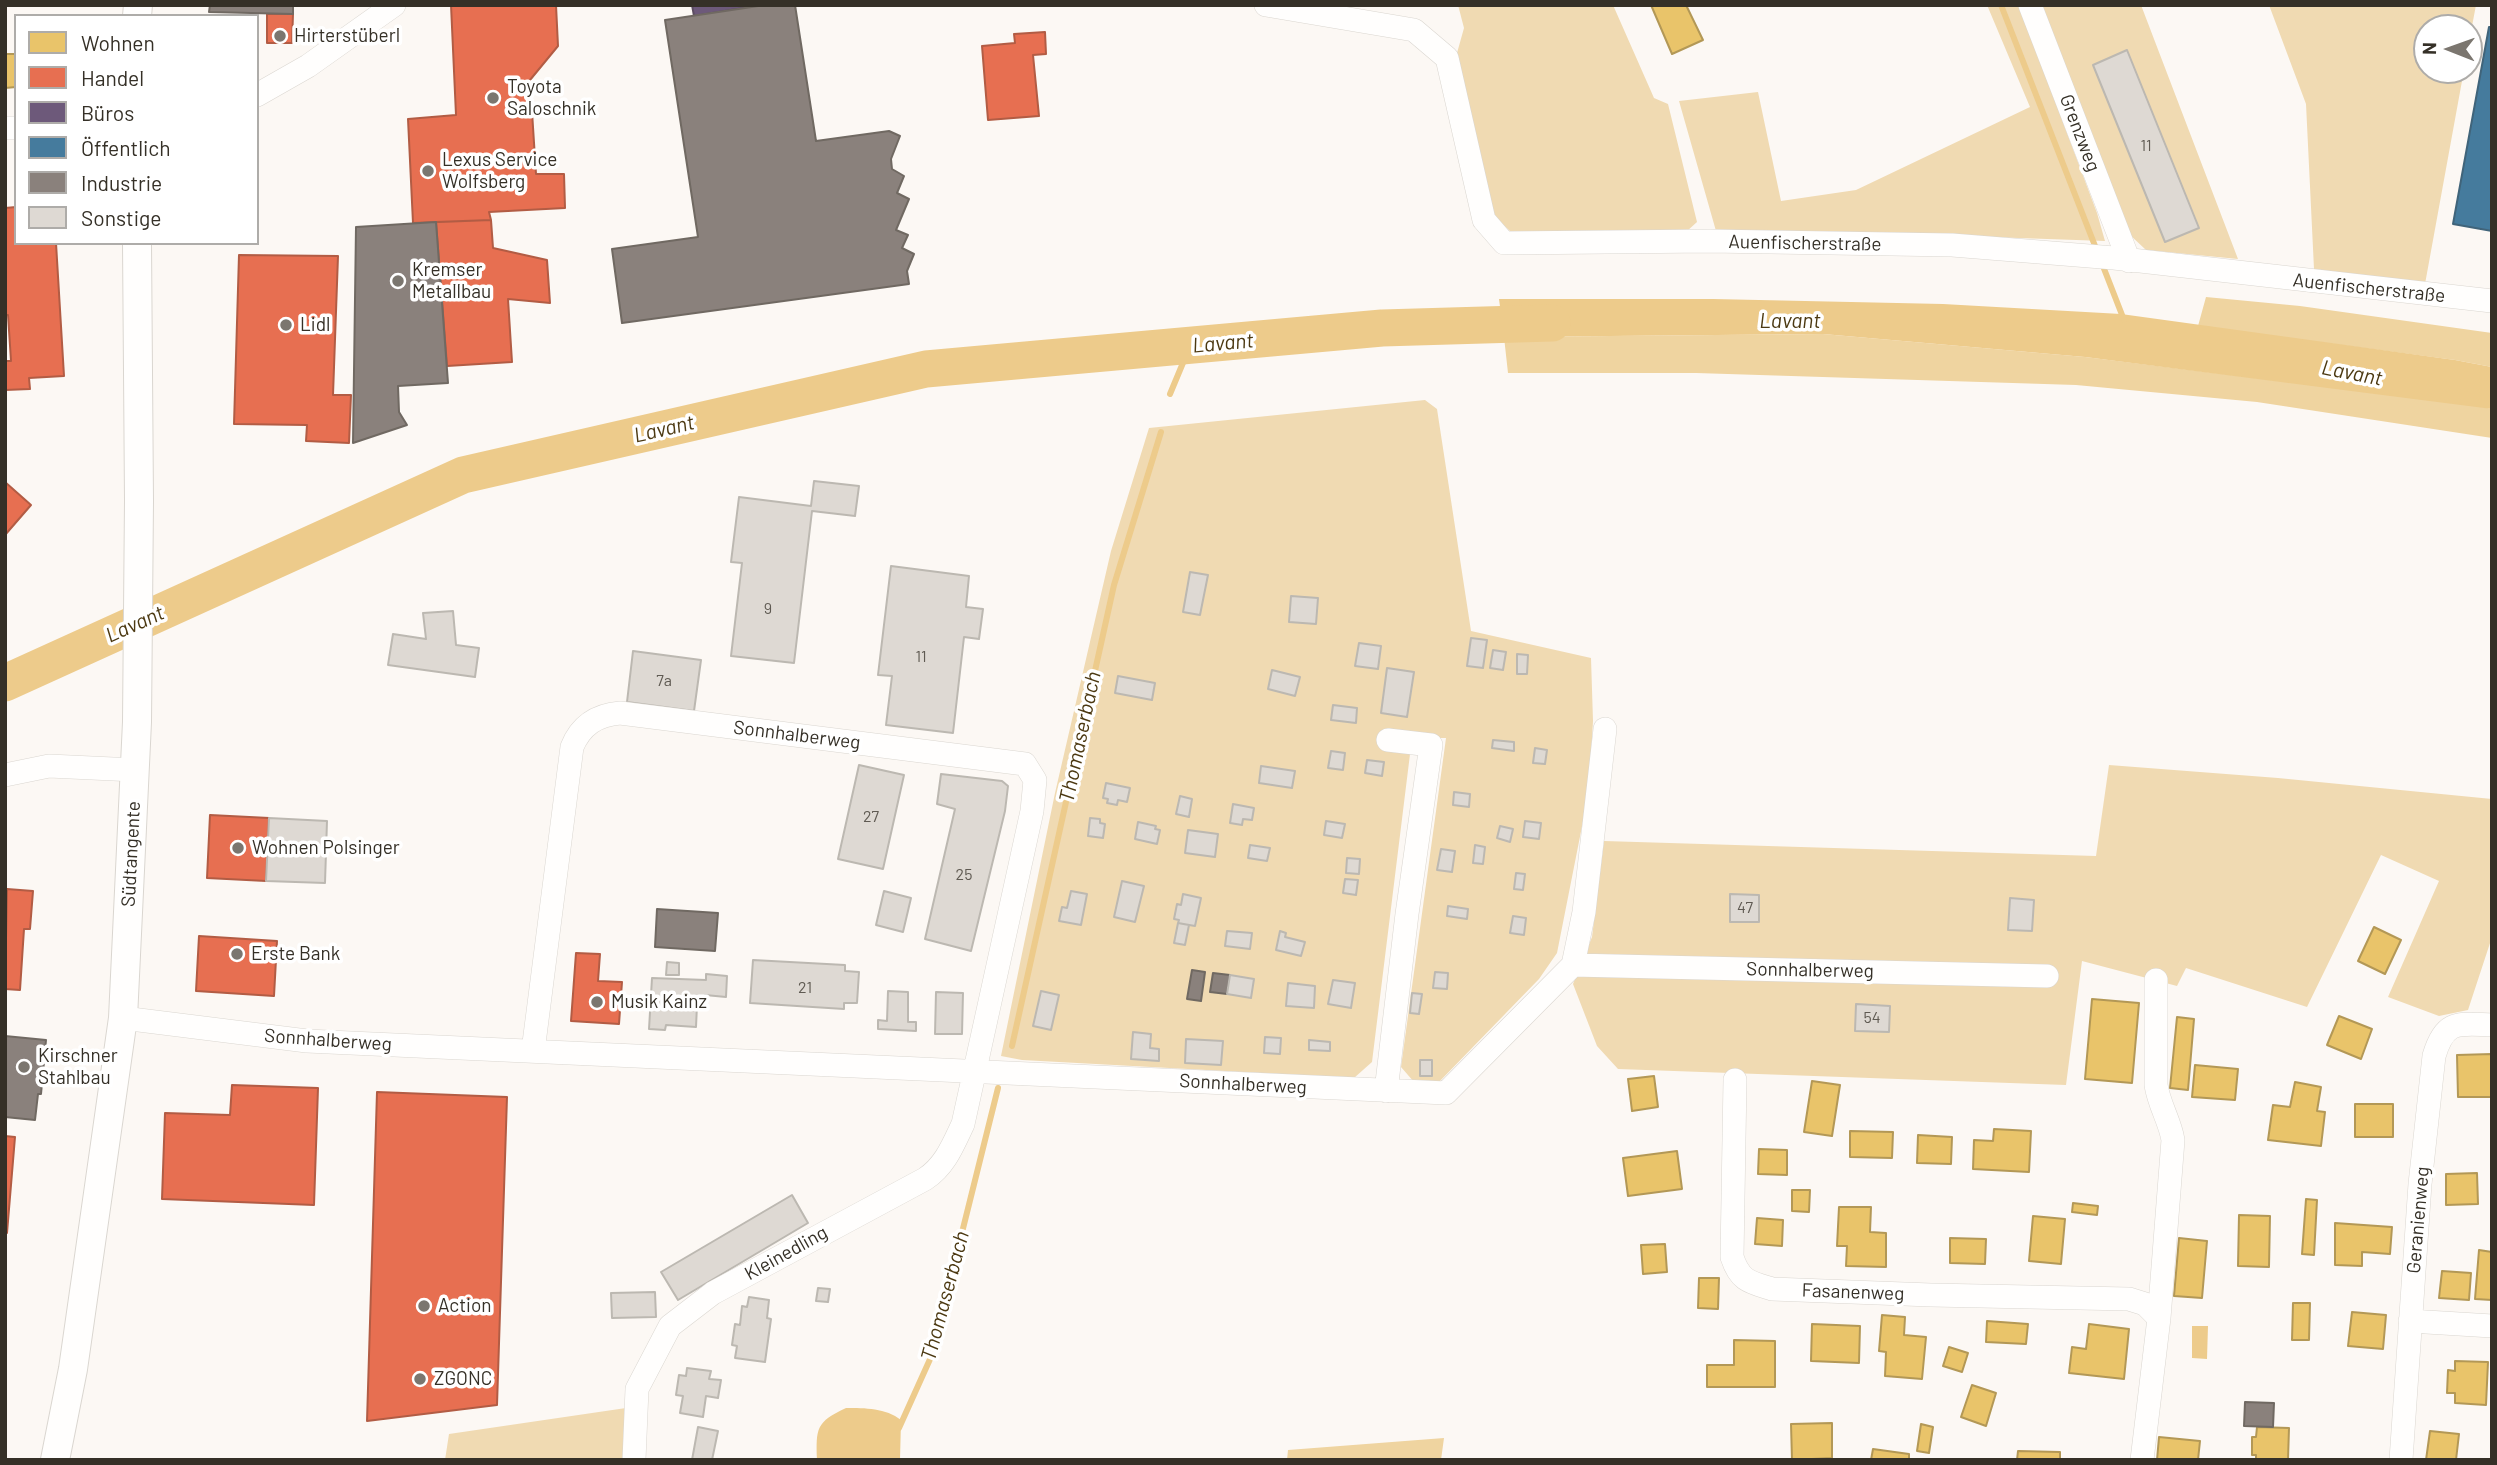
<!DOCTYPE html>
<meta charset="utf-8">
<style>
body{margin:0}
#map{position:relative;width:2497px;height:1465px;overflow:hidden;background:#fcf8f4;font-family:Barlow,sans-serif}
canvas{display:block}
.frame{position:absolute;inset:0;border:7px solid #353027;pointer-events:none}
.legend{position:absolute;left:14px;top:14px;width:245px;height:231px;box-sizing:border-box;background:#fff;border:2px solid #aeaca9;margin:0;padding:9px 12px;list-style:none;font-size:21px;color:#353027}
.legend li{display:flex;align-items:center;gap:14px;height:35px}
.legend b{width:35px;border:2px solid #aeaca9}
.north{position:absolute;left:2413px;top:14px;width:70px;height:70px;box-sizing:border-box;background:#fff;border:2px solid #aeaca9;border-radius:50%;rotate:271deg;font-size:19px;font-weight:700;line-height:28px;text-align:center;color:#353027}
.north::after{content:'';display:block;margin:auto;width:24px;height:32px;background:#7b766f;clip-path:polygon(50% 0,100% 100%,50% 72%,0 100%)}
</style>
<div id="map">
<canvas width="2497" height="1465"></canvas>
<div class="frame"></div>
<ul class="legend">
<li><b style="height:19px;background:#e9c46a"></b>Wohnen</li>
<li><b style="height:19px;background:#e76f51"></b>Handel</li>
<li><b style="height:19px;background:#6d597a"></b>Büros</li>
<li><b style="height:19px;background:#457b9d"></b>Öffentlich</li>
<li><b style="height:19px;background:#8a817c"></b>Industrie</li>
<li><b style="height:19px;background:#ded9d3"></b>Sonstige</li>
</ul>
<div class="north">N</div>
</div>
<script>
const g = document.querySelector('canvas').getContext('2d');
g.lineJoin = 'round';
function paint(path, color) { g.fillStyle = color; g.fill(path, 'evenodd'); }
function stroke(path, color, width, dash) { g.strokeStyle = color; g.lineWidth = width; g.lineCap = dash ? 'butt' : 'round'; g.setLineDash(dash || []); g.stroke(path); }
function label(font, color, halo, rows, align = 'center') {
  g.font = font + ' Barlow,sans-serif'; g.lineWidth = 7; g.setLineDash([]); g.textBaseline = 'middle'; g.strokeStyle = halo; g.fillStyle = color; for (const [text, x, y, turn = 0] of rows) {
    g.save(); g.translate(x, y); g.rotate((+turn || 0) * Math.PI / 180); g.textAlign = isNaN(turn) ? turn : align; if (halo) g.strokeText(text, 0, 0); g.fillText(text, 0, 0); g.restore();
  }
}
const green = new Path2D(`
 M1458 5H1613L1654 98 1668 104 1697 222 1686 232 1510 231 1495 218 1457 53 1464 28Z
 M1987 5H2019L2097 213 2105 241 1874 233 1716 231 1679 101 1758 92 1781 201 1856 190 2030 107Z
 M2041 5H2141L2238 259 2146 250 2129 234Z
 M2269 5H2476L2469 42V28H2427V70H2464L2425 284 2314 269 2306 104Z
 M1425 400 1437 409 1471 631 1591 658 1593 721 1589 791 1557 953 1539 979 1439 1082H1414L1401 1067 1446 738H1412L1372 1062 1354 1078 1022 1060 1001 1056 1055 793 1111 551 1149 428Z
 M2109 765 2278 778 2492 799V937L2468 1010 2439 1016 2388 997 2439 881 2381 855 2307 1007 2186 968 2177 986 2082 961 2066 1085 1618 1069 1597 1046 1573 984 1592 937 1604 841 2096 856Z
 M626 1408 625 1460H445L449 1434Z`);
const forest = new Path2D(`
 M2206 297 2300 306 2492 333V367L2455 360 2198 326Z
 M1823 334 2085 357 2473 405 2492 409V438L2257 402 2076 385 1696 373H1508L1504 337Z
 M1444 1438 1441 1460H1287L1288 1450Z`);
const water = new Path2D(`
 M1499 299H1713L1943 304 2121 314 2455 360 2492 367V409L2085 357 1823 334 1504 337Z
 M2192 1326H2208L2207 1359 2192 1358Z
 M846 1408C865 1408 886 1408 901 1420L900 1460H817C816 1428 816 1422 846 1408Z`);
const homes = new Path2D(`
 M1651 5H1686L1703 40 1672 54Z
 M5 54H16V87L5 88Z
 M2374 927 2401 940 2385 974 2358 961Z
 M2092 999 2139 1003 2132 1083 2085 1079Z
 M2339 1016 2372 1029 2361 1059 2327 1045Z
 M2177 1017 2194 1019 2188 1090 2170 1088Z
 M2492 1054V1097H2458L2457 1055Z
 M2195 1065 2238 1069 2235 1100 2192 1097Z
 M1654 1076 1658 1107 1632 1111 1628 1079Z
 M1812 1081 1840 1085 1832 1136 1804 1132Z
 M2295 1082 2321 1087 2317 1111 2325 1112 2321 1146 2268 1140 2273 1105 2290 1107Z
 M2355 1104H2393V1137H2355Z
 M1994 1129 2031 1131 2029 1172 1973 1169 1974 1140 1993 1141Z
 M1850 1131 1893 1132 1892 1158 1850 1157Z
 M1918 1135 1952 1137 1951 1164 1917 1163Z
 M1759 1149 1787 1150V1175L1758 1174Z
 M1677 1151 1682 1189 1628 1196 1623 1158Z
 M2477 1173 2478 1204 2446 1205V1174Z
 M1792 1190H1810L1809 1212 1792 1211Z
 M2306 1199 2317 1200 2314 1255 2302 1254Z
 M2073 1203 2098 1206 2097 1215 2072 1212Z
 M1839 1207H1871L1870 1232 1886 1233V1267L1846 1266 1847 1246H1837Z
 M2239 1215 2270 1216 2269 1267 2238 1266Z
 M2033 1216 2065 1219 2061 1264 2029 1261Z
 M1757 1218 1783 1220 1782 1246 1755 1244Z
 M2335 1223 2392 1227 2390 1254 2362 1252V1266L2335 1265Z
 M1950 1238 1986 1239 1985 1264 1950 1263Z
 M2179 1238 2207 1241 2202 1298 2174 1296Z
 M1665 1244 1667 1272 1643 1274 1641 1245Z
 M2479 1250 2492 1252V1300L2475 1299Z
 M2442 1271 2471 1273 2469 1300 2439 1298Z
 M1699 1278H1719L1718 1309 1698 1308Z
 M2293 1303H2310L2309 1340H2292Z
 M2352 1312 2386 1315 2383 1349 2348 1346Z
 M1882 1315 1905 1317 1904 1335 1926 1337 1922 1379 1885 1376 1886 1352 1879 1351Z
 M1987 1321 2028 1324 2026 1344 1986 1342Z
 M1812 1324 1860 1326 1859 1363 1811 1361Z
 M2089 1324 2129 1329 2124 1379 2069 1373 2072 1347 2086 1349Z
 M1734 1340 1775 1341V1387H1707V1365H1734Z
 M1949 1347 1968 1353 1962 1372 1943 1366Z
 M2455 1361 2488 1362 2486 1405 2455 1403V1393H2447L2448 1370 2455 1371Z
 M1972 1385 1996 1393 1986 1426 1961 1417Z
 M1832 1423V1458L1792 1460 1791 1424Z
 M1921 1424 1933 1427 1929 1453 1917 1451Z
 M2257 1427 2289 1428 2288 1460H2256V1455H2252V1437H2256Z
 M2430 1431 2459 1434 2456 1460H2426Z
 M2159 1437 2200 1441 2198 1460H2157Z
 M1873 1449 1909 1454V1460H1871Z
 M2018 1451 2060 1452V1460H2017Z`);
const shops = new Path2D(`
 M451 5H556L558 46 530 80 536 174H564L565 208 489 212 491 220 413 223 408 119 456 115Z
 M267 14H293L292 43H267Z
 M1045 32 1046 54 1033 55 1039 116 988 120 982 46 1015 43 1014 34Z
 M16 207V243H56L64 376 29 378 30 389 5 390V361H11L8 315H5V208Z
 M491 220 493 248 547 260 550 303 508 299 512 362 447 366 436 222Z
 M239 255 338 256 333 395H351L349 443 306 441 307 425 234 424Z
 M5 482 31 505 5 535Z
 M210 815 269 818 266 881 207 878Z
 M7 889 33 891 30 929H24L20 990 5 989Z
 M199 936 277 941 274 996 196 991Z
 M576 953 600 954 598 981 622 982 619 1024 571 1021Z
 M232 1085 318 1088 314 1205 162 1199 165 1113 230 1115Z
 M377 1092 507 1097 497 1405 367 1421Z
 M5 1136 15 1137 7 1233H5Z`);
const offices = new Path2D(`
 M692 5H755L756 6 694 16Z`);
const public = new Path2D(`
 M2489 27H2492V231L2453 224Z`);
const industry = new Path2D(`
 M210 5H293V14L209 12Z
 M765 5H795L816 141 889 131 900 136 891 159 892 169 904 176 897 193 909 199 896 230 908 235 902 248 914 254 907 271 909 284 622 323 612 249 698 237 665 20Z
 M436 222 448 383 398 386 399 412 407 425 353 443 356 227Z
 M657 909 718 913 715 951 655 947Z
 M1192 970 1205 972 1201 1001 1187 999Z
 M1213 973 1230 975 1227 994 1210 992Z
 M5 1036 46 1040 41 1094H38L35 1120 5 1117Z
 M2245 1402 2274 1403 2273 1427 2244 1426Z`);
const stream = new Path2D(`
 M2001 5 2097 251
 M2101 261 2124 320
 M1170 394 1190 346
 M1012 1046 1114 585 1161 432
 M899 1428 931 1357 998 1088`);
const river = new Path2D(`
 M5 683 463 475 926 369 1382 328 1552 323`);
const building = new Path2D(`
 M2127 50 2199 228 2165 242 2093 65Z
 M814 481 859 486 855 516 812 511 794 663 731 656 742 563 731 562 739 497 811 506Z
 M891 566 969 576 966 607 983 609 979 639 964 637 953 733 886 725 892 676 878 675Z
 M1190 572 1208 575 1200 615 1183 612Z
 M1291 596 1318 598 1316 624 1289 622Z
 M453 611 456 645 479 648 475 677 388 665 393 634 426 639 423 613Z
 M1471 638 1487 640 1483 668 1467 666Z
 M1359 643 1381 646 1378 669 1355 666Z
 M1493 650 1506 652 1503 670 1490 668Z
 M633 651 701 660 694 711 627 702Z
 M1517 654 1528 655 1527 674H1517Z
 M1387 668 1414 672 1407 717 1381 713Z
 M1272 670 1300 677 1295 696 1268 689Z
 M1118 676 1155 683 1152 700 1115 693Z
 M1333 705 1357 708 1356 723 1331 720Z
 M1493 740 1514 742V751L1492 748Z
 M1535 748 1547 750 1545 764 1533 763Z
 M1331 751 1345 753 1343 770 1328 768Z
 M1367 760 1384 762 1382 776 1365 773Z
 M859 765 904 775 883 869 838 859Z
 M1261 766 1295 771 1292 788 1259 783Z
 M941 774 1002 781 1008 786 1005 811 971 951 925 939 955 809 937 804Z
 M1106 783 1130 788 1127 802 1118 800 1117 805 1107 803 1108 799 1103 798Z
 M1454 792 1470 794 1469 807 1453 805Z
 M1180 796 1192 799 1189 817 1176 814Z
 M1233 804 1254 808 1252 820 1243 819 1242 825 1230 823Z
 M269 818 327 821 325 883 266 881Z
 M1090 818 1100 819V823L1105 824 1103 838 1088 836Z
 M1326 821 1345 824 1342 838 1324 835Z
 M1525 821 1541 823 1539 839 1523 837Z
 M1138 822 1156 826 1155 829 1160 830 1157 844 1135 839Z
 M1500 826 1513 829 1510 842 1497 838Z
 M1188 830 1218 834 1215 857 1185 853Z
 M1250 845 1270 848 1267 861 1248 858Z
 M1475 845 1485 847 1483 864 1473 863Z
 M1441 849 1455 851 1452 872 1437 870Z
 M1347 858 1360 859 1359 874 1346 873Z
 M1516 873 1525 874 1523 890 1514 889Z
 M1345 879 1358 880 1356 895 1343 893Z
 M1122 881 1144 886 1135 922 1114 917Z
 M884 891 911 898 903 932 876 925Z
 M1071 891 1087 894 1081 925 1059 921 1062 907 1067 908Z
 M1183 894 1201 898 1195 926 1178 923 1179 920 1174 919 1177 904 1181 905Z
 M1730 894 1759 895V922H1730Z
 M2010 898 2034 900 2032 931 2008 930Z
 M1448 906 1468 909 1467 919 1447 916Z
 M1513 916 1526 918 1524 935 1510 933Z
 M1178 923 1189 925 1185 945 1174 943Z
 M1227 931 1252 933 1250 949 1225 946Z
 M1280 931 1286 933 1285 937 1305 942 1301 956 1276 950Z
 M753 960 845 965V971L859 972 857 1003H844V1009L750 1003Z
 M667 962 679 963V975H666Z
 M1435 972 1448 973 1447 989 1433 988Z
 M706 974 727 976 726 997 705 995V1005H697L696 1027 666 1025 665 1030 649 1029 652 978 706 980Z
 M1230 975 1254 979 1251 998 1227 994Z
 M1333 980 1355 983 1351 1008 1328 1004Z
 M1288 983 1315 986 1314 1008 1286 1006Z
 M888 991 908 992V1022H916V1031L878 1029V1020L887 1021Z
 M1041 991 1059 995 1051 1030 1033 1026Z
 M936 992 963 993 962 1034H935Z
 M1412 993 1422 994 1419 1014 1410 1013Z
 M1856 1004 1890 1006 1889 1032 1855 1031Z
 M1133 1032 1151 1034 1150 1048 1159 1049V1061L1131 1059Z
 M1265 1037 1281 1038 1280 1054 1264 1053Z
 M1186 1039 1223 1041 1221 1065 1185 1063Z
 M1309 1040 1330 1042V1051L1309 1050Z
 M1420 1060H1432V1076H1420Z
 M792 1195 808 1223 678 1300 661 1272Z
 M818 1288 830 1289 828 1302 816 1301Z
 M655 1292 656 1317 612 1318 611 1293Z
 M749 1297 769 1300 767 1318 771 1319 765 1362 735 1358 737 1346 732 1345 735 1324 740 1325 742 1306 747 1307Z
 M687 1368 711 1371 709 1379 721 1380 718 1398 706 1396 703 1417 680 1413 683 1396 676 1395 679 1375 686 1376Z
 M698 1427 718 1431 712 1460H692Z`);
const minor = new Path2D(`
 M1266 5 1414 30 1447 58 1484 220 1504 243 1710 241 1952 245 2114 258 2492 301
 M2030 5 2129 261
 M257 95 308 66 394 5
 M5 128H16
 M5 775 49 766 135 770
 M1573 965 1584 912 1605 729
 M2156 980V1085C2159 1105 2170 1121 2173 1140L2159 1318
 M123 1018 307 1041 1446 1093 1573 965 2047 976
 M533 1051 572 747C581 725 597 715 620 713L1025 764 1035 780 1032 811 963 1124C953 1145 945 1166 925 1179L713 1293 670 1326 637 1389 634 1460
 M1735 1080 1732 1257C1740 1281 1749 1282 1772 1289L1931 1295 2129 1299 2145 1304 2159 1318 2142 1460
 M1386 1091 1407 914 1431 745 1388 740
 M2410 1321 2492 1326
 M2401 1460 2420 1184 2434 1056C2445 1019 2458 1024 2492 1025`);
const major = new Path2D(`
 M137 16 138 5
 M55 1460 73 1369 123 1018 137 722 139 501 137 243`);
const markers = [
 [280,36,7,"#7b766f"],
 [493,98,7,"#7b766f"],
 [428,171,7,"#7b766f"],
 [398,281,7,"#7b766f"],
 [286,325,7,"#7b766f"],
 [238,848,7,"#7b766f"],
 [237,954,7,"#7b766f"],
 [597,1002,7,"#7b766f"],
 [24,1067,7,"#7b766f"],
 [424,1306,7,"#7b766f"],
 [420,1379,7,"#7b766f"]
];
const numberNames = [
 ["11",2146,146],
 ["9",768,609],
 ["11",921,657],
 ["7a",664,681],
 ["27",871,817],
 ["25",964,875],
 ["47",1745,908],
 ["21",805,988],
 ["54",1872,1018]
];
const poiNames = [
 ["Hirterstüberl",294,36],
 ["Toyota",507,87],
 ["Saloschnik",507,109],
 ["Lexus Service",442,160],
 ["Wolfsberg",442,182],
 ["Kremser",412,270],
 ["Metallbau",412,292],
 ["Lidl",300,325],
 ["Wohnen Polsinger",252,848],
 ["Erste Bank",251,954],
 ["Musik Kainz",611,1002],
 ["Kirschner",38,1056],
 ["Stahlbau",38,1078],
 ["Action",438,1306],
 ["ZGONC",434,1379]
];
const streetNames = [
 ["Grenzweg",2080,133,69],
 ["Auenfischerstraße",1805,243,1],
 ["Auenfischerstraße",2369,288,6],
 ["Sonnhalberweg",797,735,7],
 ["Südtangente",131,854,-87],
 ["Sonnhalberweg",1810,970,1],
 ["Sonnhalberweg",328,1040,4],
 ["Sonnhalberweg",1243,1084,3],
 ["Geranienweg",2418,1220,-85],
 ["Kleinedling",786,1253,-29],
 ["Fasanenweg",1853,1292,2]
];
const waterNames = [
 ["Lavant",1790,321],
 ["Lavant",1223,343,-5],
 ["Lavant",2352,373,11],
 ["Lavant",664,429,-13],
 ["Lavant",135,624,-24],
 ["Thomaserbach",1080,737,-78],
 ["Thomaserbach",945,1296,-75]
];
paint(green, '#f0dab2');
paint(forest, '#efd4a0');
paint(water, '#edcb8b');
paint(homes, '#e9c46a');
stroke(homes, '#b39856', 2);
paint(shops, '#e76f51');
stroke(shops, '#b25c44', 2);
paint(offices, '#6d597a');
stroke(offices, '#5c4d61', 2);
paint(public, '#457b9d');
stroke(public, '#40647a', 2);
paint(industry, '#8a817c');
stroke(industry, '#706962', 2);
stroke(stream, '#edcb8b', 6);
stroke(river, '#edcb8b', 37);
paint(building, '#ded9d3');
stroke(building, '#bcb8b1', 2);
stroke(minor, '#dad6d0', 24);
stroke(major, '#dad6d0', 30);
stroke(minor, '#fffefd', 23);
stroke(major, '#fffefd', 28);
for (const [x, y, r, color] of markers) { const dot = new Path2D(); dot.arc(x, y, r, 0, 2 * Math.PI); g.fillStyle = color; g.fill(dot); stroke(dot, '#fff', 2.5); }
label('16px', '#5f5a52', null, numberNames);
label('19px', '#353027', '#fff', poiNames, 'left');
label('19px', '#353027', '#fff', streetNames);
label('italic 21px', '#4c3912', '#fff', waterNames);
</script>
